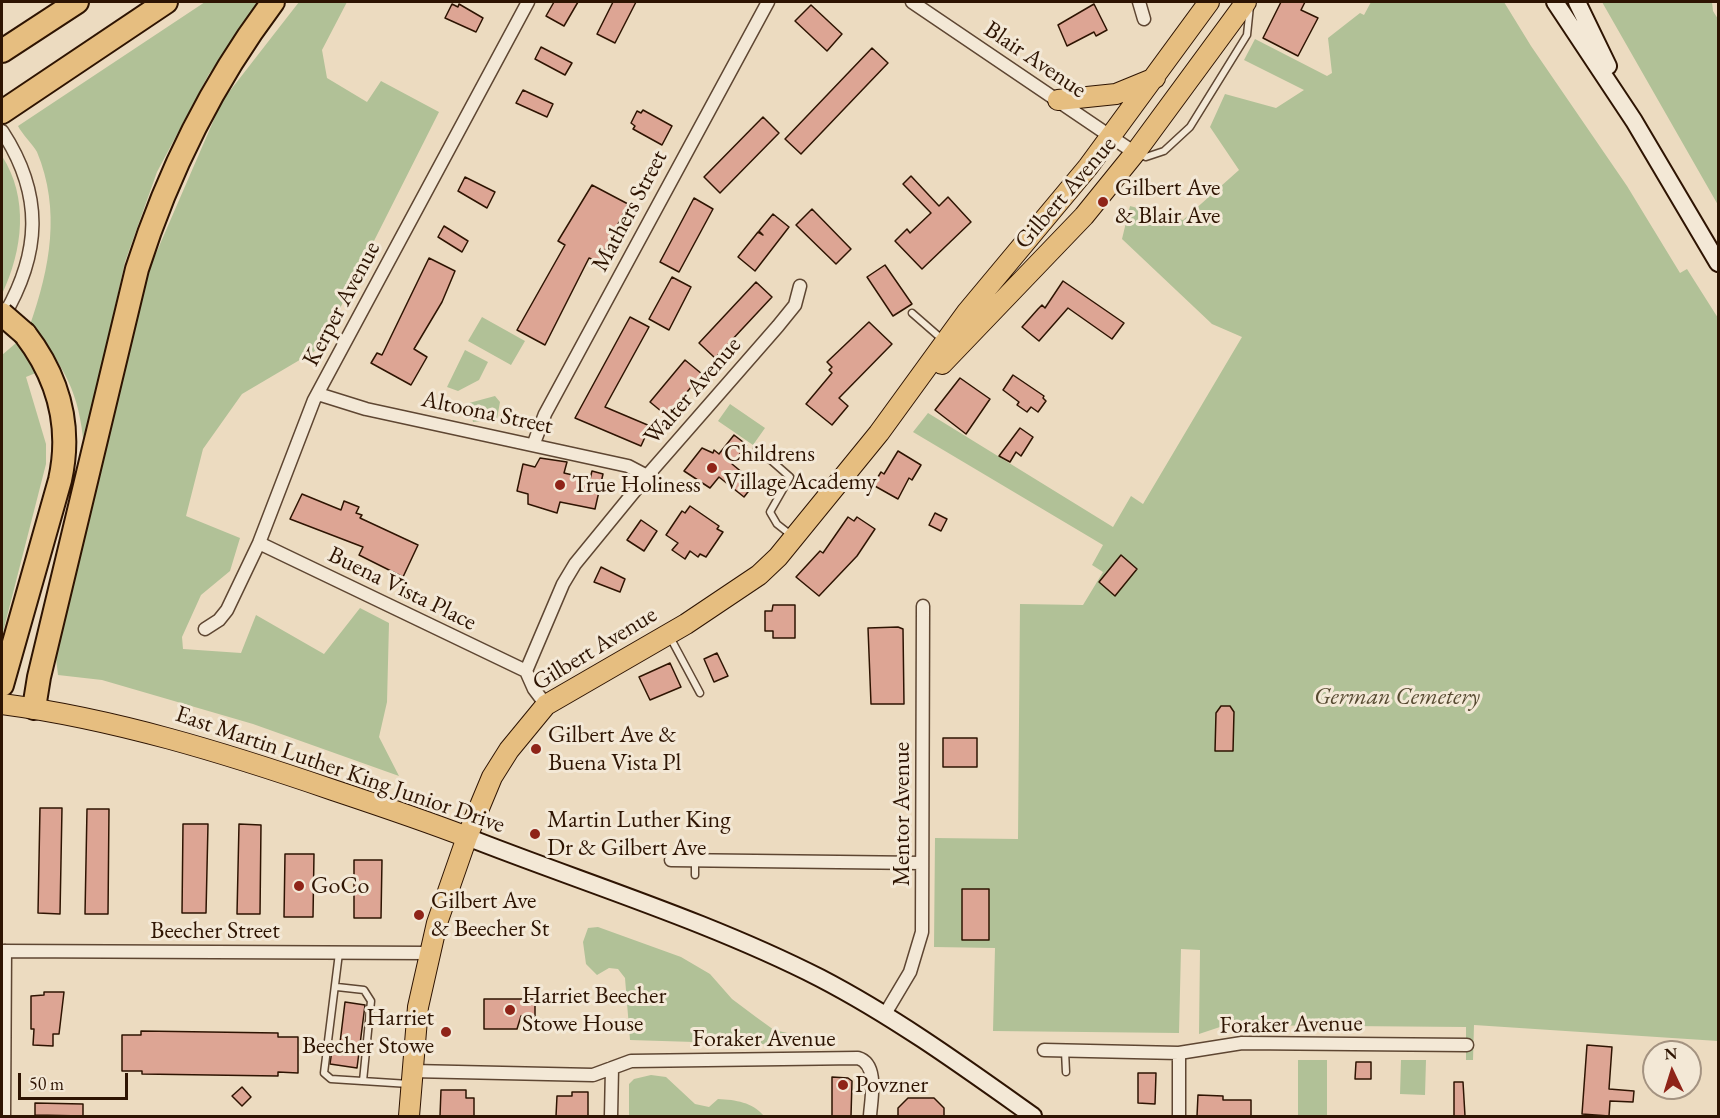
<!DOCTYPE html>
<style>
body{margin:0}
#map{position:relative;width:1720px;height:1118px;overflow:hidden;background:#ecdbc0;font-family:"EB Garamond",serif}
canvas{display:block}
.frame{position:absolute;inset:0;border:3px solid #2e1402;pointer-events:none}
.north{position:absolute;left:1642px;top:1040px;width:60px;height:60px;box-sizing:border-box;background:#f3e8d6;border:2px solid #a49381;border-radius:50%;rotate:356deg;font-size:16px;font-weight:700;line-height:24px;text-align:center;color:#2e1402}
.north::after{content:'';display:block;margin:auto;width:21px;height:27px;background:#8f2418;clip-path:polygon(50% 0,100% 100%,50% 72%,0 100%)}
.scale{position:absolute;left:18px;top:1073px;width:110px;height:27px;box-sizing:border-box;border:3px solid #2e1402;border-top:0;padding-left:8px;font-size:18px;line-height:21px;white-space:nowrap;color:#2e1402;-webkit-text-stroke:4px #f3e8d6;paint-order:stroke}
</style>
<div id="map">
<canvas width="1720" height="1118"></canvas>
<div class="frame"></div>
<div class="north">N</div>
<div class="scale">50 m</div>
</div>
<script>
const g = document.querySelector('canvas').getContext('2d');
g.lineJoin = 'round';
function paint(path, color) { g.fillStyle = color; g.fill(path, 'evenodd'); }
function stroke(path, color, width, dash) { g.strokeStyle = color; g.lineWidth = width; g.lineCap = dash ? 'butt' : 'round'; g.setLineDash(dash || []); g.stroke(path); }
function label(font, color, halo, rows, align = 'center') {
  g.font = font + ' "EB Garamond",serif'; g.lineWidth = 6; g.setLineDash([]); g.textBaseline = 'middle'; g.strokeStyle = halo; g.fillStyle = color; for (const [text, x, y, turn = 0] of rows) {
    g.save(); g.translate(x, y); g.rotate((+turn || 0) * Math.PI / 180); g.textAlign = isNaN(turn) ? turn : align; if (halo) g.strokeText(text, 0, 0); g.fillText(text, 0, 0); g.restore();
  }
}
const green = new Path2D(`
 M205 2H265L209 74 157 172 125 262 84 447C79 391 65 368 30 325 50 268 61 210 37 152 34 146 22 134 18 126Z
 M299 2H347L322 50 327 78 367 102 381 81 439 112 320 348 242 394 203 449 186 516 240 538 230 571 201 595 182 637 183 649 241 653 256 615 324 654 360 608 389 623 387 702 379 737 399 776 253 724 102 680 58 675 56 658 144 281 222 101Z
 M1371 2H1504L1531 46 1627 186 1680 273 1687 269 1718 318V1041L1474 1025 1473 1060H1466V1027L1226 1025 1199 1034 1200 950 1181 949 1179 1033 993 1031 995 948 934 947 935 838 1018 839 1020 604 1083 605 1103 572 1092 565 1103 545 913 432 928 413 1113 527 1131 496 1143 504 1242 337 1212 324 1122 239 1130 206 1183 220 1239 170 1210 127 1225 94 1276 108 1304 90 1244 60 1255 39 1327 76 1332 73 1328 38 1360 13 1364 15Z
 M1602 2H1712L1713 11 1718 19V205Z
 M2 156C29 198 23 250 2 294Z
 M482 317 525 341 511 365 468 341Z
 M16 343 38 372 26 377 46 444V464L2 636V355Z
 M465 350 488 362 479 380 458 391 447 387Z
 M495 396 500 402 497 419 473 422 469 403Z
 M730 404 765 428 753 445 718 421Z
 M598 927 681 957 710 974 732 999 756 1017 774 1030 792 1034 796 1040 791 1045 630 1040 625 978 618 969 609 968 597 975 586 964 583 942 588 928Z
 M1298 1060H1327V1116H1298Z
 M1401 1060H1426L1425 1095 1400 1094Z
 M651 1075 666 1077 695 1104 709 1107 718 1099C736 1100 752 1102 764 1116H629V1084L634 1079Z`);
const building = new Path2D(`
 M554 2H578L564 26 546 16Z
 M613 2H636L615 43 597 34Z
 M1281 2H1305L1301 10 1318 18 1298 56 1263 38Z
 M452 4 458 7 459 4 483 18 476 32 445 18Z
 M1094 4 1107 30 1096 36 1094 32 1067 46 1058 25Z
 M811 5 842 34 827 51 795 21Z
 M541 47 572 63 565 75 535 59Z
 M872 48 888 63 801 154 785 139Z
 M523 90 553 104 547 117 516 103Z
 M643 110 672 126 662 145 633 129 635 126 631 123 637 111 641 113Z
 M763 117 779 133 720 193 704 177Z
 M911 176 939 206 948 197 971 222 922 269 895 241 907 229 910 233 931 213 903 184Z
 M465 177 495 192 487 208 458 191Z
 M592 185 628 204 599 262 589 258 545 345 517 330 565 245 558 241Z
 M694 198 713 209 679 272 660 262Z
 M812 209 851 249 836 264 796 225Z
 M773 214 789 227 755 271 738 257 758 232 763 235 759 231Z
 M444 226 468 241 462 252 438 237Z
 M429 258 455 271 442 302 414 349 427 357 411 385 371 363 377 353 382 355Z
 M885 265 912 304 893 316 867 277Z
 M672 277 691 287 669 330 649 319Z
 M1063 281 1124 323 1112 339 1068 308 1039 341 1022 327 1038 309 1042 305 1045 308Z
 M756 282 772 297 715 358 699 343Z
 M630 317 649 327 605 407 650 426 641 446 575 418Z
 M869 322 892 344 839 398 848 406 832 425 806 404 832 373 829 370 832 367 827 362Z
 M685 360 702 374 667 416 650 402Z
 M1013 375 1044 396 1043 398 1046 401 1038 412 1031 407 1027 412 1017 405 1019 402 1003 390Z
 M960 378 990 399 966 434 935 410Z
 M1020 428 1033 437 1021 456 1016 452 1010 462 999 456Z
 M734 435 747 445 732 464 755 483 744 497 719 477 710 488 684 471 702 448 713 453 714 450 719 454Z
 M898 451 921 465 912 480 909 478 898 499 873 485 881 472 884 474Z
 M540 458 567 462 564 473 590 479 592 471 603 474 595 509 560 502 557 513 528 504V494L517 491 523 464 535 467Z
 M302 494 341 510 344 501 359 507 356 513 362 515 360 518 418 545 403 577 359 555 363 547 290 519Z
 M690 506 719 526 717 529 723 532 706 557 700 554 698 557 690 551 685 559 672 550 678 543 666 535 682 511 685 513Z
 M935 513 947 519 941 531 929 525Z
 M848 517 854 521 857 517 875 529 857 556 819 596 796 577 820 551 823 553Z
 M641 520 657 531 644 551 627 540Z
 M1121 555 1137 569 1115 596 1099 582Z
 M601 567 625 579 620 592 594 582Z
 M773 605H795V638H773V631H765V611H772Z
 M898 627 903 629 904 704H871L868 628Z
 M717 653 728 676 714 682 704 659Z
 M670 663 681 687 650 700 639 677Z
 M1221 706H1230L1234 712 1233 751H1215L1216 713Z
 M943 738H977V767H943Z
 M40 808H62L60 914 38 913Z
 M87 809H109L108 914H85Z
 M183 824H208L206 913H182Z
 M239 824 261 825 260 914H237Z
 M285 854H314L313 917H284Z
 M354 860H382L381 918H354Z
 M962 889H989V940H962Z
 M44 992H64L59 1034H53V1046L33 1045 34 1029H31V996L44 995Z
 M484 999H535V1016H521L517 1029H484Z
 M345 1002 365 1005 357 1068 330 1064 332 1050 339 1051Z
 M141 1031 278 1033V1037H298V1073L278 1072V1076L142 1074V1071H122V1035H141Z
 M1587 1045 1612 1047 1609 1089 1634 1091 1633 1102 1610 1101 1609 1116 1582 1114Z
 M1356 1062H1371V1079H1355Z
 M1138 1073H1156L1155 1104 1138 1103Z
 M832 1077 848 1078 852 1081 851 1116H832Z
 M1454 1082H1463L1465 1116H1454Z
 M242 1087 251 1097 242 1106 232 1096Z
 M441 1090H466V1098H474V1116H440Z
 M572 1092H588V1116H556L557 1096H572Z
 M1198 1095 1223 1096V1100H1251V1116H1197Z
 M908 1098H934L944 1108V1116H898V1108Z
 M35 1103 83 1104V1116L35 1115Z`);
const lane = new Path2D(`
 M1139 154 1146 157 1164 151 1190 127 1247 35 1250 6
 M912 313 943 340
 M757 448 790 477 770 512 777 524 791 535
 M670 637 700 693
 M695 861V875
 M339 953 324 1073 331 1079 409 1084
 M337 987 364 990 371 1001 363 1081
 M1065 1051 1066 1072`);
const street = new Path2D(`
 M912 2 1135 153
 M1139 2 1144 19
 M2 131C44 195 41 254 2 319
 M318 394 366 409 628 466 647 476
 M534 443 545 414 768 2
 M259 543 526 671
 M205 629 219 620 227 610 259 543 314 400 528 2
 M546 705 534 689 526 671 563 584 575 564 647 476 778 326 795 305 800 286
 M671 860 922 863
 M2 951 429 953
 M885 1014 910 972 922 932 923 606
 M1044 1050 1179 1053 1242 1043 1467 1045
 M1179 1053V1116
 M412 1071 593 1075 631 1061 858 1058C879 1064 871 1099 870 1116
 M4 1116 5 951
 M611 1116 612 1068`);
const secondary = new Path2D(`
 M1555 2 1634 121 1718 263
 M1577 2 1608 66
 M467 837C584 883 708 921 820 978 895 1017 964 1067 1033 1116`);
const primary = new Path2D(`
 M1058 100 1116 94 1155 78
 M942 364 1084 216 1135 153 1246 2
 M2 704C115 719 225 753 333 790 378 805 423 820 467 837
 M409 1116 418 1007 437 923 467 837 492 777 509 750 546 705 686 624 759 575 778 557 879 433 967 312 1088 167 1209 2`);
const highway = new Path2D(`
 M2 51 77 2
 M2 112 166 2
 M2 685 60 480C72 426 58 377 25 334
 M34 708 39 677 137 269C168 172 212 83 273 2`);
const highwayBridge = new Path2D(`
 M2 314 25 334`);
const markers = [
 [1103,202,6,"#8f2418"],
 [712,468,6,"#8f2418"],
 [560,485,6,"#8f2418"],
 [536,749,6,"#8f2418"],
 [535,834,6,"#8f2418"],
 [299,886,6,"#8f2418"],
 [419,915,6,"#8f2418"],
 [510,1010,6,"#8f2418"],
 [446,1032,6,"#8f2418"],
 [843,1085,6,"#8f2418"]
];
const streetNames = [
 ["Blair Avenue",1035,60,34],
 ["Gilbert Avenue",1066,193,-49],
 ["Mathers Street",630,211,-62],
 ["Kerper Avenue",342,304,-62],
 ["Walter Avenue",693,391,-49],
 ["Altoona Street",487,413,12],
 ["Buena Vista Place",402,589,26],
 ["Gilbert Avenue",595,649,-31],
 ["East Martin Luther King Junior Drive",340,770,19],
 ["Mentor Avenue",902,814,-90],
 ["Beecher Street",215,931],
 ["Foraker Avenue",1291,1025,-1],
 ["Foraker Avenue",764,1039]
];
const poiNames = [
 ["Gilbert Ave",1115,188],
 ["& Blair Ave",1115,216],
 ["Childrens",724,454],
 ["Village Academy",724,482],
 ["True Holiness",572,485],
 ["Gilbert Ave &",548,735],
 ["Buena Vista Pl",548,763],
 ["Martin Luther King",547,820],
 ["Dr & Gilbert Ave",547,848],
 ["GoCo",311,886],
 ["Gilbert Ave",431,901],
 ["& Beecher St",431,929],
 ["Harriet Beecher",522,996],
 ["Stowe House",522,1024],
 ["Harriet",434,1018,"right"],
 ["Beecher Stowe",434,1046,"right"],
 ["Povzner",855,1085]
];
const parkNames = [
 ["German Cemetery",1397,697]
];
paint(green, '#b1c197');
paint(building, '#dda594');
stroke(building, '#2e1402', 1.5);
stroke(lane, '#5e4632', 9);
stroke(street, '#5e4632', 15);
stroke(secondary, '#2e1402', 20);
stroke(primary, '#2e1402', 22);
stroke(highway, '#2e1402', 26);
stroke(lane, '#f3e8d6', 6);
stroke(street, '#f3e8d6', 12);
stroke(secondary, '#f3e8d6', 16);
stroke(primary, '#e6be80', 20);
stroke(highway, '#e6be80', 22);
stroke(highwayBridge, '#2e1402', 26, []);
stroke(highwayBridge, '#e6be80', 22);
for (const [x, y, r, color] of markers) { const dot = new Path2D(); dot.arc(x, y, r, 0, 2 * Math.PI); g.fillStyle = color; g.fill(dot); stroke(dot, '#f3e8d6', 2); }
label('24px', '#2e1402', '#f3e8d6', streetNames);
label('24px', '#2e1402', '#f3e8d6', poiNames, 'left');
label('italic 24px', '#55482f', '#f3e8d6', parkNames);
</script>
